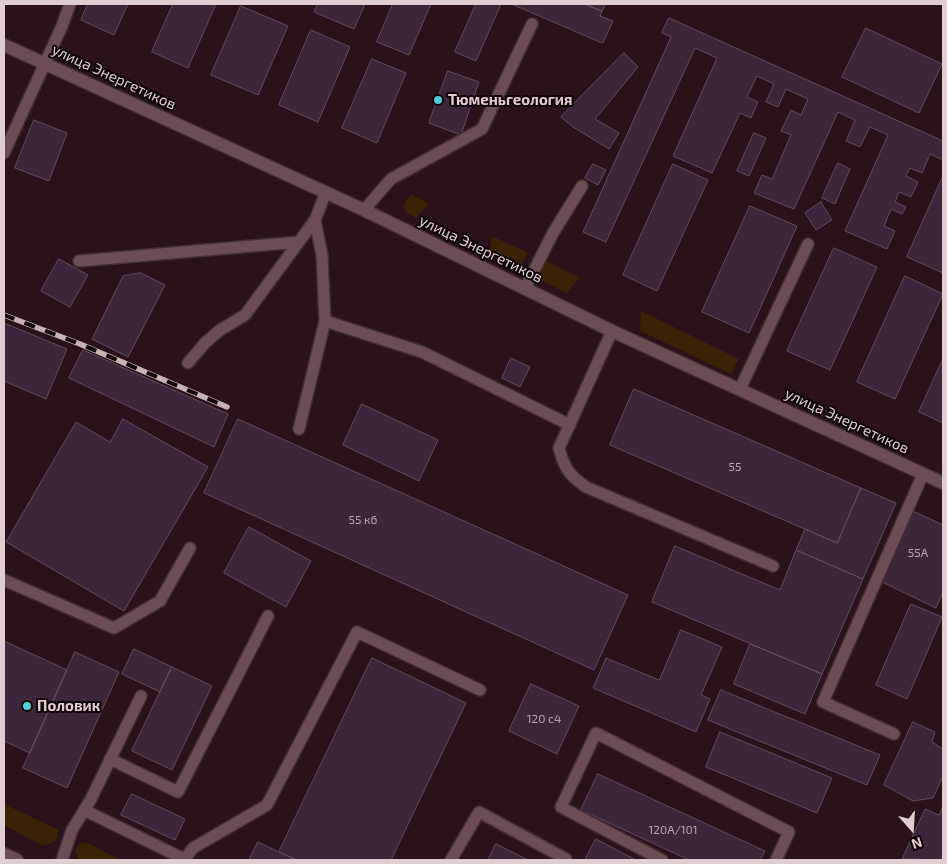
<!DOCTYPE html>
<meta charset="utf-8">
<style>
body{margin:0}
#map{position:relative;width:947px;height:864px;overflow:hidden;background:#2b1119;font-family:"Exo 2",sans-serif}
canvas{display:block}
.frame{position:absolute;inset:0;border:5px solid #e0cdd1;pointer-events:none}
.north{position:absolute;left:887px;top:804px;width:50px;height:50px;-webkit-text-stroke:4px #0c0305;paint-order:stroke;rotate:161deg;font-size:14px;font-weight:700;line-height:20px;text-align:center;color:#e0cdd1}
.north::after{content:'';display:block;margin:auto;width:18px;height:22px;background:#e0cdd1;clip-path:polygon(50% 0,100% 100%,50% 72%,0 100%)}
</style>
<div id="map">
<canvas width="947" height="864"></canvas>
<div class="frame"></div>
<div class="north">N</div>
</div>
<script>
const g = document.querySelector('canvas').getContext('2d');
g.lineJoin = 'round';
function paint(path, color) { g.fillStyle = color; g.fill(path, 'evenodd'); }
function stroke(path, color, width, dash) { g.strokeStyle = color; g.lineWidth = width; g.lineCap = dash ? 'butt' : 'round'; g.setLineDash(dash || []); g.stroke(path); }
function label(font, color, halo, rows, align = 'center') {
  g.font = font + ' "Exo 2",sans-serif'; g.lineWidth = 4; g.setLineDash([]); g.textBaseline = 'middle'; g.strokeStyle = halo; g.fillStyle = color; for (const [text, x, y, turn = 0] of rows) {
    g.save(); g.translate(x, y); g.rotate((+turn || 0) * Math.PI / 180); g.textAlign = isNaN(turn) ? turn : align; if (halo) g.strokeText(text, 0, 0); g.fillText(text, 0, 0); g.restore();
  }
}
const green = new Path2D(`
 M411 194 429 204 416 218 406 212 403 205Z
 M492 236 528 253 519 269 489 255Z
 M546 261 580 278 566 293 537 278Z
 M641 311 739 359 731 374 640 331Z
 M4 804 59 830 56 841 43 846 4 825Z
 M86 842 120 860H78L75 850 80 843Z`);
const building = new Path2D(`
 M88 4H128L114 35 81 20Z
 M173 4H216L188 68 152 52Z
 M318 4H365L354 29 314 12Z
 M393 4H431L409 55 377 42Z
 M476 4H501L476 61 455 52Z
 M512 4H585L602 11 600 16 613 21 603 43Z
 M585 4H606L602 11Z
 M241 6 288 26 258 95 211 75Z
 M669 18 943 141V160L930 154 922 173 910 168 906 176 918 182 911 197 899 192 895 202 906 207 902 214 891 209 884 226 895 231 887 249 845 231 888 135 870 127 860 147 846 141 855 120 838 112 794 209 754 193 762 175 772 179 791 135 781 131 791 110 801 115 808 99 786 89 778 107 766 102 774 84 757 76 747 97 758 102 751 118 740 113 712 173 673 156 717 58 695 48 606 242 583 232 671 37 662 33Z
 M866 28 942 64 919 113 842 77Z
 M311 30 350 47 318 122 279 105Z
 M624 53 638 67 595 119 619 133 609 149 573 127 561 117Z
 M372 59 406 73 377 143 342 128Z
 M448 71 479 82 461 135 429 123Z
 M34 120 67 133 49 181 15 168Z
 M754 133 766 138 749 176 737 171Z
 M838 163 850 169 835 204 822 198Z
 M593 164 606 170 598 185 585 178Z
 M673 164 708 180 657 291 623 275Z
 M943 176V273L907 257Z
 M821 202 832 220 816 230 805 213Z
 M750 206 797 226 749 333 702 312Z
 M834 248 877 267 830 370 787 351Z
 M59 259 88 275 70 307 41 291Z
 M141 273 165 285 128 357 92 339 123 276Z
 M905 276 943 294 895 399 857 382Z
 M4 323 67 349 46 399 4 381Z
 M83 350 228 414 214 447 69 378Z
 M511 358 530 367 520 387 502 378Z
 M943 359V423L919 412Z
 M634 389 861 488 837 543 610 445Z
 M362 404 438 440 419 481 343 445Z
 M123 419 208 467 124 611 6 542 76 422 110 442Z
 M238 419 628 595 594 670 204 493Z
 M861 488 896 503 863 579 796 550 805 529 837 543Z
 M913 511 943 525V592L936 608 880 581Z
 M249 527 311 561 286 607 224 573Z
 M675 546 780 590 796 550 863 579 822 674 652 602Z
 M911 604 942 617 907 699 876 685Z
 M681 630 722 647 701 695 710 699 696 732 593 688 606 658 659 680Z
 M4 641 67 670 30 753 4 741Z
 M750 644 822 674 805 714 734 684Z
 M134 649 172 667 160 692 122 674Z
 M75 652 119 672 67 788 23 768Z
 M372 658 466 703 391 860H297L279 852Z
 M172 667 212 686 172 770 132 751Z
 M531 684 579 706 557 754 509 731Z
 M721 690 880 755 867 785 708 720Z
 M913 722 935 732 932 742 943 749V776L933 798 913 801 884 785Z
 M720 732 832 778 817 813 706 767Z
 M598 774 765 851 760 860H689L581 810Z
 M132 794 185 819 175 840 121 815Z
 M943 806V860L902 859 925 809 939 815Z
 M596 839 634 859 633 860H585Z
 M258 842 279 852 297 860H249Z
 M496 844 528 860H488Z`);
const lane = new Path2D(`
 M4 153 62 26 70 4
 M364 210 391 179 482 129 532 24
 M79 261 299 242
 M525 288 553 233 582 186
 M325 321 422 352 570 425
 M612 331 559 448C564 468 569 475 586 487L773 566
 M188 363 205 343 220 330 245 315 315 220
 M740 389 808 244
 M299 429 325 321 322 255 315 220 326 192
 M4 580 114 628 160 601 190 548
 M894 734 823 702 923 474
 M110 759 178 792 268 616
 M84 810 186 860
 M62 860 72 830 91 799 141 696
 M184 860 193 848 267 805 357 632 480 690
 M451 860 479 812 566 859V860
 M662 860 561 807 596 733 789 832 776 860`);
const secondary = new Path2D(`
 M4 45 364 210 612 331 943 483
 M4 854 17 860`);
const rail = new Path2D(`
 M4 315 80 344 227 407`);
const markers = [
 [438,100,5,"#52ccd6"],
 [27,706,5,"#52ccd6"]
];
const numberNames = [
 ["55",735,467],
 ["55 к6",363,520],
 ["55А",918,553],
 ["120 с4",544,719],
 ["120А/101",673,830]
];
const streetNames = [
 ["улица Энергетиков",114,77,25],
 ["улица Энергетиков",481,249,26],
 ["улица Энергетиков",847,421,25]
];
const poiNames = [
 ["Тюменьгеология",448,100],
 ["Половик",37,706]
];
paint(green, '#3b2206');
paint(building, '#3c273a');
stroke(building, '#624b60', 1);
stroke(lane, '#3f2e32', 14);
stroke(secondary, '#3f2e32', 15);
stroke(lane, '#6c4d55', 11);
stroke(secondary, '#6c4d55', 12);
stroke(rail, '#c6b2b7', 5.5);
stroke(rail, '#0c0305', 4, [11]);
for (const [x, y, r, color] of markers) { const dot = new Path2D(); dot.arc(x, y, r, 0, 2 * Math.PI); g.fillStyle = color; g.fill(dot); stroke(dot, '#0c0305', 2); }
label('12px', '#b7a4ab', null, numberNames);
label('15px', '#e0cdd1', '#0c0305', streetNames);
label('bold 15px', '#e0cdd1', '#0c0305', poiNames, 'left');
</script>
